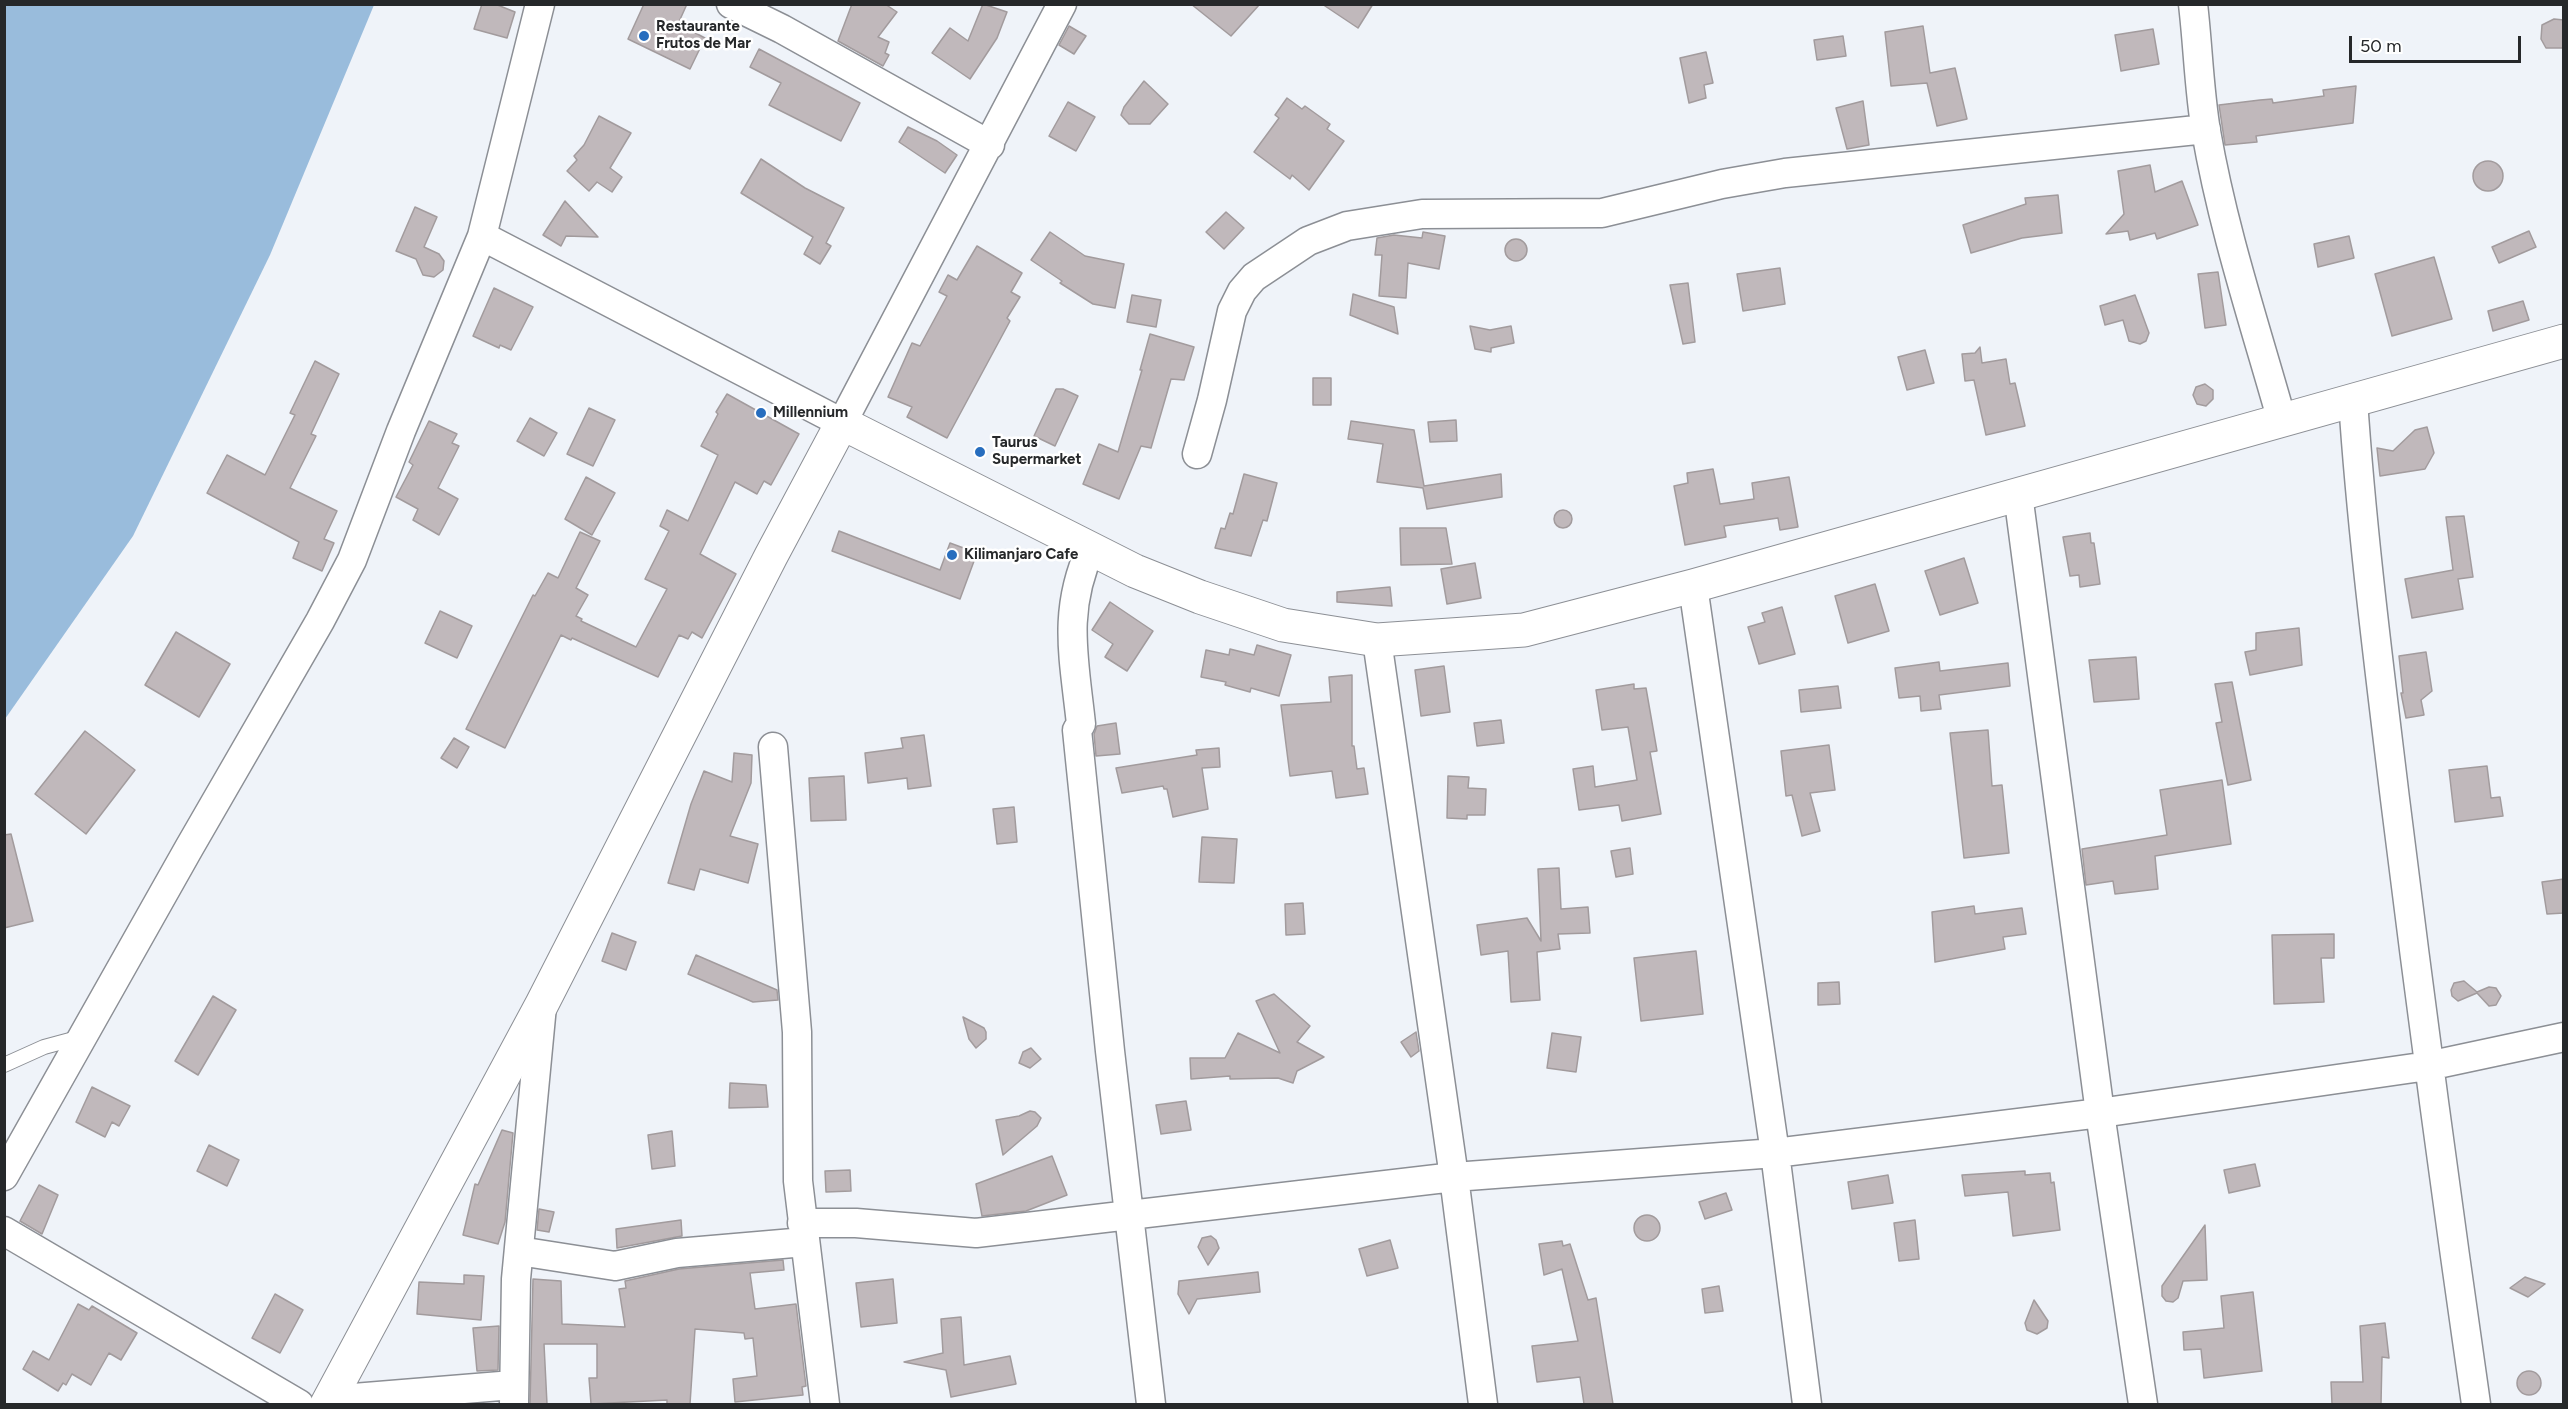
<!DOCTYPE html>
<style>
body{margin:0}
#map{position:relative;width:2568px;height:1409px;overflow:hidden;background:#eff3f9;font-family:Figtree,sans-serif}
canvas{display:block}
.frame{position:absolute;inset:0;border:6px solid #26282a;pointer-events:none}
.scale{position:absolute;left:2349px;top:36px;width:172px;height:27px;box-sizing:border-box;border:3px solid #26282a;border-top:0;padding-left:8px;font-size:18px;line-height:21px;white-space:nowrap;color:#26282a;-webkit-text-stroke:4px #fff;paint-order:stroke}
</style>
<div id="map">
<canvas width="2568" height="1409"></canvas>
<div class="frame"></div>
<div class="scale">50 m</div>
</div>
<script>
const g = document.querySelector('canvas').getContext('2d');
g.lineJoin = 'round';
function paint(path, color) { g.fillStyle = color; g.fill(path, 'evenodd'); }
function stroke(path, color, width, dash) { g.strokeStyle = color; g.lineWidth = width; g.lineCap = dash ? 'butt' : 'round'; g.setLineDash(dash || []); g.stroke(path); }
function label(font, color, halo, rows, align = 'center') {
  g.font = font + ' Figtree,sans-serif'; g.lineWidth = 5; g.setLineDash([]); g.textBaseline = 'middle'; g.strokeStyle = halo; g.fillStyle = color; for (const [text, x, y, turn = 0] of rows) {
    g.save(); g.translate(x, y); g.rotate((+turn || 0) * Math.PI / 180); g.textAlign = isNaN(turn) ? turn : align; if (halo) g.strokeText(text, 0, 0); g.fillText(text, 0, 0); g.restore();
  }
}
const water = new Path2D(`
 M5 4 374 5 270 255 133 536 5 719Z`);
const building = new Path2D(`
 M482 4H495L515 12 507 38 474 29Z
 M644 4H687L678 24 705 38 690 69 628 39Z
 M852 4H885L897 12 878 37 889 42 885 53 889 55 883 66 838 41Z
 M983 4 1007 12 997 38 970 79 932 53 950 28 968 41Z
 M1191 4H1260L1231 36Z
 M1322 4H1373L1358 28Z
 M2554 19 2564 20V48H2546L2541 39 2542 25Z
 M1069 26 1086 36 1074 54 1059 45Z
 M1923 26 1930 73 1955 68 1967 119 1937 126 1927 83 1891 86 1885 32Z
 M2153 29 2159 64 2121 71 2115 35Z
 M1843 36 1846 56 1817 60 1814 40Z
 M759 49 860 103 841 141 769 105 781 83 750 67Z
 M1706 52 1713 83 1704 85 1706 98 1689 103 1680 58Z
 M1144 81 1168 104 1150 124H1129L1121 115 1124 107Z
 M2356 86 2353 123 2256 136 2257 142 2225 145 2219 105 2260 100 2272 99 2273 103 2324 96 2323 90Z
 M1287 98 1302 109 1305 106 1330 124 1327 129 1344 141 1309 190 1292 175 1290 179 1254 152 1279 118 1275 115Z
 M1863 101 1869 145 1847 149 1836 108Z
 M1068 102 1095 117 1076 151 1049 136Z
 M599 116 631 133 610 168 622 177 612 192 597 182 589 191 567 171 577 160 574 156 584 145Z
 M908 127 937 141 957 155 945 173 899 142Z
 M761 159 805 188 844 208 826 243 831 246 820 264 804 254 813 237 741 193Z
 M2473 176a15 15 0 1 1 30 0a15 15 0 1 1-30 0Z
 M2150 165 2155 192 2182 181 2198 225 2157 239 2155 233 2130 240 2128 231 2106 234 2124 214 2118 171Z
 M2058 195 2062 233 2022 238 1971 253 1963 225 2026 204 2025 198Z
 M565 201 598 237 566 236 561 246 543 235Z
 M415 207 437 217 424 247 439 254 444 261 443 270 434 277 423 275 416 259 396 251Z
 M1226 212 1244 228 1224 249 1206 232Z
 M2529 231 2536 247 2499 263 2492 247Z
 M1050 232 1085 256 1124 264 1115 308 1093 304 1060 283 1062 281 1031 260Z
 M1423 232 1445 236 1439 269 1408 263 1406 298 1379 296 1382 255H1375L1377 238 1394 235 1422 238Z
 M2349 236 2354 258 2318 267 2314 244Z
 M1505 250a11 11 0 1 1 22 0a11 11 0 1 1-22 0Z
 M977 246 1022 273 1011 292 1020 297 1007 318 1010 321 947 438 907 417 912 407 888 397 912 343 920 346 947 296 939 292 948 275 957 280Z
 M2434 257 2452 319 2392 336 2375 274Z
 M1780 268 1785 304 1743 311 1737 274Z
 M2218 272 2226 325 2205 328 2198 274Z
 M1688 283 1695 342 1683 344 1670 285Z
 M494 288 533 307 511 350 500 345 499 348 473 336Z
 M1353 294 1394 307 1398 334 1350 315Z
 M1132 295 1161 300 1156 327 1127 322Z
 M2135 295 2149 333 2146 341 2140 344 2129 341 2123 320 2105 325 2100 306Z
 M2523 301 2529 320 2493 331 2488 311Z
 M1470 326 1490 330 1511 326 1514 343 1491 348V352L1475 349Z
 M1150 334 1194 347 1184 380 1171 379 1151 448 1141 446 1119 499 1083 484 1099 444 1118 452 1142 370H1140Z
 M1980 347 1982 363 2006 359 2010 384 2015 383 2025 426 1986 435 1974 380 1965 381 1962 354 1975 353Z
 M1925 350 1934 383 1907 390 1898 357Z
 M315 361 339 374 311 434 316 436 290 488 337 511 324 539 334 543 322 571 293 558 299 542 207 493 227 455 265 475 295 415 290 413Z
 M1313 378H1331V405H1313Z
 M2205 384 2213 390V399L2206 406 2197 404 2193 395 2196 387Z
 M1056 389H1063L1078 396 1055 446 1034 436Z
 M727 394 799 434 771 485 764 481 757 494 735 482 700 554 736 574 702 638 692 632 688 639 679 635 658 677 572 638 571 640 561 635 505 748 466 729 533 595 535 596 548 573 558 578 580 532 600 541 576 588 588 595 576 616 582 619 581 621 636 647 667 589 645 579 669 531 660 526 667 510 688 521 718 455 701 446 718 414 716 412Z
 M589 408 615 420 593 466 567 454Z
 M530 418 557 433 544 456 517 441Z
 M1456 420 1457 441 1430 442 1428 422Z
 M429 421 457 434 452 443 459 446 438 488 458 499 439 535 413 520 418 509 396 497 413 465 409 462Z
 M1351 421 1414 430 1424 486 1501 474 1502 497 1427 509 1423 488 1377 482 1383 444 1348 439Z
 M2427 427 2434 453 2425 469 2380 476 2377 448 2393 451 2415 430Z
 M1713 469 1720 504 1754 499 1752 483 1789 477 1798 527 1780 530 1778 518 1724 526 1726 537 1685 545 1674 486 1688 483 1687 473Z
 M1244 474 1277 483 1267 521 1263 520 1251 556 1215 548 1221 528 1225 529 1230 513 1233 514Z
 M586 477 615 493 592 535 565 519Z
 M1554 519a9 9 0 1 1 18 0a9 9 0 1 1-18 0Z
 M2464 516 2473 577 2458 579 2463 609 2412 618 2405 579 2453 570 2446 517Z
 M1400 528H1446L1452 564 1401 565Z
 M839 531 940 570 950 543 977 553 960 599 832 551Z
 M2090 533 2091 543H2094L2100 584 2080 587 2079 575 2070 576 2063 537Z
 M1964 558 1978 603 1940 615 1925 571Z
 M1475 563 1481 598 1447 604 1441 569Z
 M1875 584 1889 631 1848 643 1835 596Z
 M1390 587 1392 606 1337 602V592Z
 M1110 602 1153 631 1127 671 1105 657 1113 644 1092 630Z
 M1782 607 1795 654 1759 664 1748 627 1765 622 1762 613Z
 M440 611 472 626 457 658 425 643Z
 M2299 628 2302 665 2250 675 2245 652 2256 650V633Z
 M176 632 230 664 199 717 145 685Z
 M1257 645 1291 655 1279 696 1251 688 1250 692 1225 685 1226 682 1201 677 1206 650 1229 655 1230 649 1254 655Z
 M2426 652 2432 691 2421 700 2424 715 2406 718 2401 693H2403L2399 656Z
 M2136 657 2139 699 2094 702 2089 660Z
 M1939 662 1940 671 2008 663 2010 686 1939 695 1941 709 1921 711 1920 696 1899 698 1895 668Z
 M1444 666 1450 712 1421 716 1415 670Z
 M1352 675V746H1354L1357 769 1364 768 1368 794 1336 798 1332 771 1290 776 1281 705 1331 702 1329 677Z
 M2232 682 2251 780 2228 785 2216 723 2222 722 2215 684Z
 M1634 684V689L1646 688 1657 751 1650 752 1661 814 1622 821 1619 805 1579 810 1573 769 1593 766 1595 787 1637 780 1628 727 1602 730 1596 690Z
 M1838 686 1841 708 1801 712 1799 690Z
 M1501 720 1504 743 1477 746 1474 723Z
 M1116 723 1120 754 1096 756 1094 734 1097 726Z
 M1988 730 1992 786 2002 785 2009 853 1964 858 1950 733Z
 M85 731 135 770 86 834 35 794Z
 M924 735 931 786 908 789 907 778 868 783 865 753 903 748 901 738Z
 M454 738 469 747 457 768 441 758Z
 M1829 745 1835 790 1810 793 1820 831 1802 836 1792 795 1786 796 1781 751Z
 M1219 748 1220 767 1202 768 1208 809 1173 817 1167 789H1164L1163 786 1122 793 1116 768 1197 755 1196 750Z
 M734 753 752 755 751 783 730 836 758 844 748 883 700 869 694 890 668 883 691 804 704 771 732 782Z
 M2487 766 2491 798 2500 797 2503 816 2455 822 2449 770Z
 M844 776 846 820 811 821 809 778Z
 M1448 776 1469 777 1468 788 1486 789 1485 815H1467V819L1447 818Z
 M2222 780 2231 844 2155 856 2158 889 2115 894 2113 881 2086 885 2082 849 2167 835 2160 790Z
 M1014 807 1017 842 997 844 993 809Z
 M11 834 33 921 4 928V835Z
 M1202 837 1237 839 1234 883 1199 882Z
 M1630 848 1633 874 1616 877 1611 851Z
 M1559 868 1561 909 1588 907 1590 933 1558 934 1560 949 1537 952 1540 1000 1511 1002 1508 951 1481 955 1477 925 1527 918 1541 941 1538 869Z
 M2564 879V913L2547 914 2542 882Z
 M1303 903 1305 934 1286 935 1285 904Z
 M1974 906 1975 914 2022 908 2026 934 2003 937 2005 949 1935 962 1932 912Z
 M612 933 636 942 626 970 602 961Z
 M2334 934V958H2321L2324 1002 2274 1004 2272 935Z
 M1696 951 1703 1014 1641 1021 1634 958Z
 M696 955 777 990 778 1000 753 1002 688 974Z
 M2464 981 2477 992 2489 987 2496 988 2501 996 2496 1005 2489 1006 2477 993 2458 1001 2452 996 2451 990 2454 983Z
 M1839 982 1840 1004 1818 1005V983Z
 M1274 994 1310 1026 1297 1042 1324 1057 1297 1071 1293 1083 1278 1078 1230 1079V1076L1191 1079 1190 1058H1225L1238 1033 1280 1053 1256 1001Z
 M213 996 236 1010 198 1075 175 1061Z
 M963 1017 984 1028 986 1032V1039L976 1048 969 1039Z
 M1416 1032 1419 1051 1411 1057 1401 1042Z
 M1552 1033 1581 1037 1576 1072 1547 1068Z
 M1031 1048 1041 1059 1030 1068 1019 1063 1023 1052Z
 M730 1083 766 1085 768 1107 729 1108Z
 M92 1087 130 1106 119 1126 112 1122 105 1137 76 1122Z
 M1186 1101 1191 1130 1161 1134 1156 1105Z
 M1030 1111 1035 1112 1041 1118 1037 1126 1003 1155 996 1120 1019 1116Z
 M502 1130 513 1133 505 1222 498 1244 463 1235 475 1184 478 1185Z
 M672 1131 675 1166 652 1169 648 1135Z
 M209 1145 239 1160 227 1186 197 1171Z
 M1052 1156 1067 1195 1026 1211 982 1216 976 1184Z
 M2255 1164 2260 1186 2229 1193 2224 1170Z
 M850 1170 851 1191 826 1192 825 1171Z
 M2025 1171V1175L2050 1173 2051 1183 2054 1182 2060 1230 2013 1236 2008 1192 1965 1196 1962 1175Z
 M1888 1175 1893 1203 1852 1209 1848 1182Z
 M39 1185 58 1195 42 1234 20 1221Z
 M1726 1193 1732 1210 1705 1219 1699 1202Z
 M539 1209 554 1212 549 1232 537 1230Z
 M1634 1228a13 13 0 1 1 26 0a13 13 0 1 1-26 0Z
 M681 1220 682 1236 617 1248 616 1229Z
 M1915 1220 1919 1259 1899 1261 1894 1223Z
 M2205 1225 2207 1280 2183 1281 2178 1298 2173 1302 2166 1301 2162 1296V1286Z
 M1211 1236 1216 1240 1219 1248 1208 1265 1198 1247 1202 1238Z
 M1390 1240 1398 1268 1367 1276 1359 1249Z
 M1562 1241 1563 1246 1570 1244 1588 1300 1596 1298 1613 1404H1584L1580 1377 1537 1382 1532 1346 1578 1341 1562 1269 1544 1275 1539 1244Z
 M783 1260 784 1270 750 1273 755 1309 796 1304 806 1386 802 1387 803 1395 735 1402 733 1379 757 1376 753 1338 745 1339 744 1333 695 1329 690 1404H667V1400L591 1404 589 1378H597V1344H544L547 1404H530L533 1279 561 1281 562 1324 625 1327 619 1289 626 1288 625 1281 679 1269Z
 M1258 1272 1260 1292 1197 1299 1189 1314 1178 1294 1179 1281Z
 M464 1275 484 1276 481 1320 417 1314 419 1282 464 1284Z
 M2525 1277 2545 1284 2528 1297 2510 1288Z
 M893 1279 897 1323 861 1327 856 1283Z
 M1719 1286 1723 1311 1705 1313 1702 1289Z
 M2253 1292 2262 1371 2204 1378 2201 1349 2184 1350 2183 1332 2224 1328 2221 1296Z
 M275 1294 303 1310 280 1353 252 1338Z
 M2034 1300 2048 1321 2047 1328 2037 1334 2027 1330 2025 1323Z
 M78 1304 89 1310 92 1306 137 1333 121 1360 109 1353 91 1385 72 1374 66 1385 63 1383 58 1391 23 1369 33 1351 49 1360Z
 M961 1317 964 1365 1010 1356 1016 1384 951 1397 946 1370 904 1362 943 1353 941 1319Z
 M2385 1323 2389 1358 2382 1357 2381 1404H2332L2331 1382H2363L2360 1326Z
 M499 1326 498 1370 477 1371 473 1328Z
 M2517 1383a12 12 0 1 1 24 0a12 12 0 1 1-24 0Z`);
const service = new Path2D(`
 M4 1065 44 1047 81 1037`);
const minor = new Path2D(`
 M540 4 482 236 842 423 1062 4
 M731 4 782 29 990 145
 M2193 4C2198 46 2199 90 2206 131 2223 230 2255 325 2282 421
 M2353 400C2362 534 2379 666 2395 799 2420 1001 2447 1203 2476 1404
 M1197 454 1212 400 1232 311 1242 291 1254 277 1308 241 1347 226 1422 214 1602 213 1722 184 1785 173 2206 129
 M2018 494 2100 1113 2143 1404
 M1091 548C1062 611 1074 658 1081 724L1077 730 1110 1051 1151 1404
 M1693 586 1775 1153 1807 1404
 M1377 640 1454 1177 1483 1404
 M773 747 797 1032 798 1181 825 1404
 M4 1176 189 848 320 621 352 560 401 431 482 236
 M802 1223H856L976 1233 1454 1177 1775 1153 2100 1113 2428 1066 2564 1037
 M4 1231 299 1404
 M519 1251 615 1266 677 1253 805 1242
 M329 1400 513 1385
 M514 1404 516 1279 542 1006`);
const secondary = new Path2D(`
 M327 1404 542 1004 771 556 842 423 1135 571 1200 597 1283 625 1377 640 1524 630 1693 586 2564 341`);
const markers = [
 [644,36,6,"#276dbe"],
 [761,413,6,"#276dbe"],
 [980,452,6,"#276dbe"],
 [952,555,6,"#276dbe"]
];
const poiNames = [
 ["Restaurante",656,27],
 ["Frutos de Mar",656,44],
 ["Millennium",773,413],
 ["Taurus",992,443],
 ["Supermarket",992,460],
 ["Kilimanjaro Cafe",964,555]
];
paint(water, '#99bcdc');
paint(building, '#c0b8bb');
stroke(building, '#a29b9d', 1.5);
stroke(service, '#8c8f95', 16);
stroke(minor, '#8c8f95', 31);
stroke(secondary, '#8c8f95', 35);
stroke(service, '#fff', 14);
stroke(minor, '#fff', 28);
stroke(secondary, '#fff', 33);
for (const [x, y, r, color] of markers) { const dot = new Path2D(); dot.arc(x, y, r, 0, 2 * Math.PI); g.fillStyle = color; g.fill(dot); stroke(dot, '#fff', 2); }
label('bold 15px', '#26282a', '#fff', poiNames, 'left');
</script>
